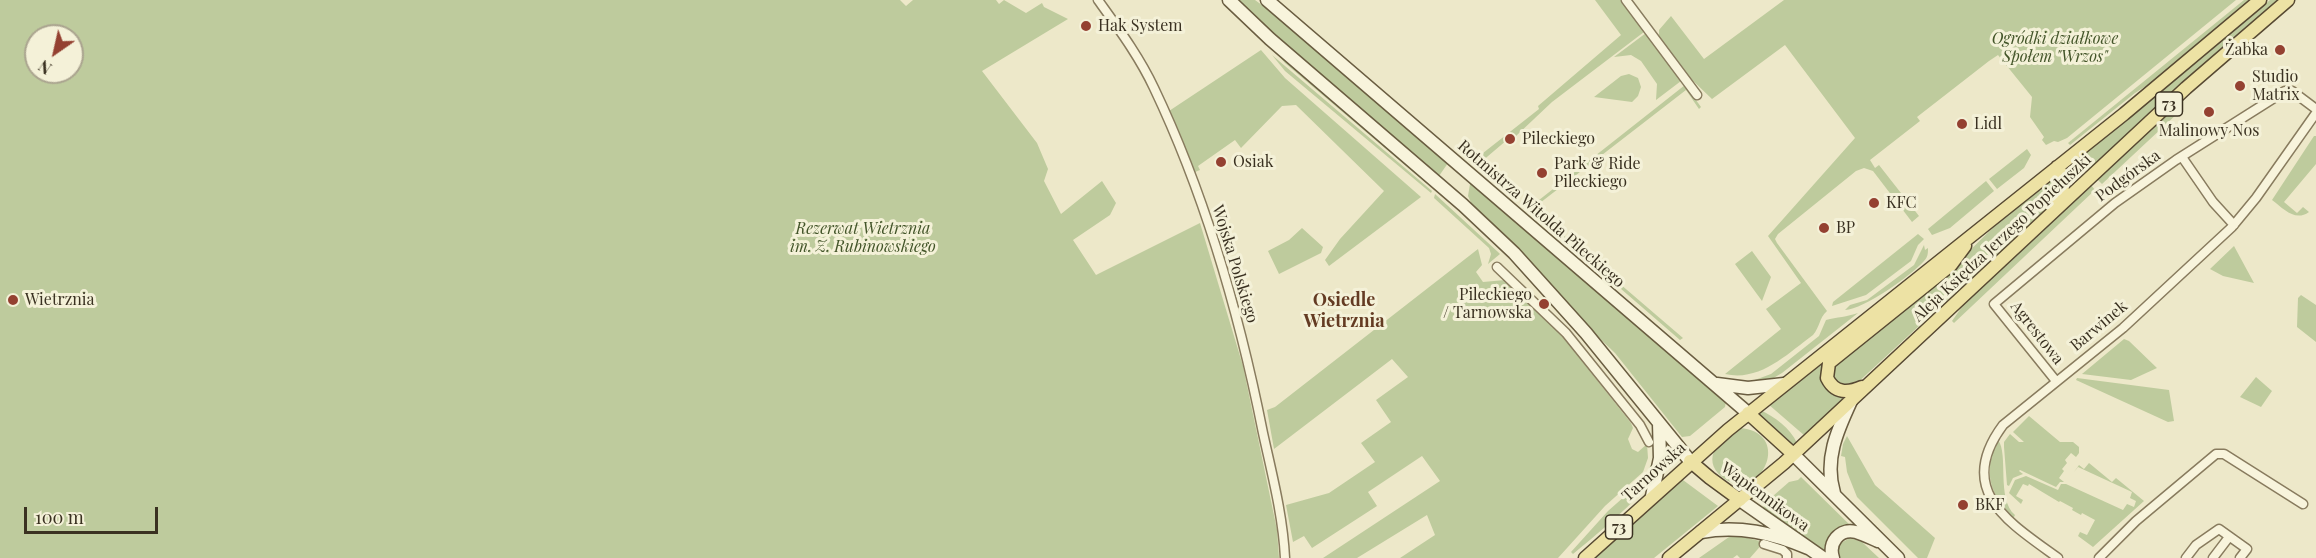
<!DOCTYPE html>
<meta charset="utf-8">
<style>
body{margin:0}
#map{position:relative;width:2316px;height:558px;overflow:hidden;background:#ede8c9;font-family:"Playfair Display",serif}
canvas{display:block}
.north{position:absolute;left:24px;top:24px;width:60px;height:60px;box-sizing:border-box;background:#f4f1d8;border:2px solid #aaa48f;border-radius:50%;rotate:214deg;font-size:16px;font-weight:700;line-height:24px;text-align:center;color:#3a3121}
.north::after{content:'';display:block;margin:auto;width:21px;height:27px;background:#944131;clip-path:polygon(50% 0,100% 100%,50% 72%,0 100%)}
.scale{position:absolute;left:24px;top:507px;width:134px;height:27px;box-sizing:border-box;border:3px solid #3a3121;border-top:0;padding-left:8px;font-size:18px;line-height:21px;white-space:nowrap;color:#3a3121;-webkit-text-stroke:4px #f4f1d8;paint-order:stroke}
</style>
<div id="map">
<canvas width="2316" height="558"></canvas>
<div class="north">N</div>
<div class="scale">100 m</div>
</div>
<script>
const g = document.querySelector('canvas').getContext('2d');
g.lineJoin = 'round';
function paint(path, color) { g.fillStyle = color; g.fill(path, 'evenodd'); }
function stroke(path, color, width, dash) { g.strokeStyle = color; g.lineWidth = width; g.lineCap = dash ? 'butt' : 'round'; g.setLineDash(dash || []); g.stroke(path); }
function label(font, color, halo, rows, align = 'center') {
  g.font = font + ' "Playfair Display",serif'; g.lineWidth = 6; g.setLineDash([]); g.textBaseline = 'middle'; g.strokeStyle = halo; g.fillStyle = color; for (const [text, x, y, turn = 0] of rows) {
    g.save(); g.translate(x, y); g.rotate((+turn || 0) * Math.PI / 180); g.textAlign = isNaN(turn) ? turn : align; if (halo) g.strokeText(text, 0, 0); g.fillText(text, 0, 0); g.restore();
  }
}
const green = new Path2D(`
 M0 0H900L906 6 913 0H996L999 4 1004 0 1026 13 1042 3 1044 7 1068 19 982 71 1037 143 1048 169 1044 181 1061 214 1102 181 1116 203 1110 215 1073 240 1096 275 1200 223 1243 366 1277 530 1279 558H0ZM36 36H72V72H36Z
 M1237 0H1255L1270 11 1448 163 1439 176 1273 35Z
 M1595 0H1621L1644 32 1552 102 1516 136 1514 134 1481 162 1478 157 1539 109 1538 106 1621 35Z
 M1784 0H2236L2067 138 2058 142 2054 141 2046 145 2042 140 2044 137 2030 117 2032 97 1998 55 1989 61 1917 117 1920 121 1870 160 1875 168 1879 165 1919 216 1912 222 1873 171 1864 168 1856 171 1778 234 1775 239 1777 243 1827 311C1819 318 1820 327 1813 335 1787 354 1760 382 1725 374L1781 329 1766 309 1801 283 1768 236 1855 138 1785 45 1712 99 1687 75 1659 37V30L1671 16 1704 59Z
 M2244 0H2252L2165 74 2135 93 2070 145 2068 143Z
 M2270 0H2280L2091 172 2079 156 2200 60Z
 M1646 33 1681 81 1656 100 1657 84 1641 61 1631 55 1614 57Z
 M1272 48 1431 184 1426 183 1285 63Z
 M1261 50 1285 78 1421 197 1329 266 1325 260 1340 239 1384 191 1296 105 1282 106 1241 148 1235 140 1198 166 1200 170 1195 172 1169 111Z
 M1272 55 1432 191 1431 193 1285 71Z
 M1629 74 1638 78 1641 87 1638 96 1632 102 1594 97 1621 76Z
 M1685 85 1701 107 1699 109 1686 90 1536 206 1549 223 1683 338 1680 340 1531 211 1534 204Z
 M2174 108 2178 113 2102 184 2097 179Z
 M2314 136H2316V164L2284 202 2297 213 2303 207 2309 212C2295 222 2284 209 2272 200Z
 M2027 149 2031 155 2024 168 1997 189 1989 179Z
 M2058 174C2061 183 2056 198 2050 205L1855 385 1838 386 1831 373V369L1953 267 2014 207Z
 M1986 181 1994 191 1950 228 1932 235 1928 229Z
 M1470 184H1473L1726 401 1725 407 1690 436 1682 437 1615 353 1594 333 1536 269 1473 207 1468 196Z
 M2091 185 2095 190 1954 323 1952 321 1966 301Z
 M1435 194 1498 252 1500 254 1488 264 1491 254 1489 248 1434 198Z
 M1302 228 1323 247 1321 253 1279 274 1268 251 1289 240Z
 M1918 234 1924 239 1918 245 1911 261 1866 295 1832 306 1833 302Z
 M1924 245 1925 250 1928 248C1928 253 1928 257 1924 261 1911 276 1864 309 1845 310L1850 305 1867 300 1914 265Z
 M2234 246 2254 283 2223 276 2210 269Z
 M1478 249 1482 265 1476 272 1483 282 1505 280 1554 326 1631 423 1633 428 1628 439 1632 449 1638 452 1647 444 1648 458 1643 472 1605 506 1558 558H1400L1435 535 1427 515 1357 558H1323L1440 481 1422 456 1368 492 1377 506 1312 548 1304 536 1293 542 1286 505 1329 493 1375 462 1361 443 1391 422 1376 400 1408 377 1392 359 1274 449 1267 410 1275 407Z
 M1752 251 1771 277 1762 301 1735 264Z
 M1947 261 1822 371 1849 396 1805 436 1768 404Z
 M2301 295 2316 305V342L2297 327 2298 298Z
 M1858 313 1782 373 1770 380 1753 385 1752 381 1771 374 1819 336 1826 320C1837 317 1847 317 1858 313Z
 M2124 339 2129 341 2157 368 2131 380 2082 374Z
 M2256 377 2272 391 2261 407 2240 397Z
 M2077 378 2169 390 2174 421 2168 422 2076 380Z
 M1760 410C1775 417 1790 428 1797 443L1793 447 1757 414Z
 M2029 416 2060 442H2073L2079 447V453L2076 457 2071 453 2065 460 2067 463 2062 469 2064 471 2059 478 2064 482H2060L2056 487 2020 470 2019 471 2023 474 2013 478 2009 486 2007 485 2004 447V442L2010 434 2019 442H2024L2013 432Z
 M1740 428C1795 433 1759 506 1722 477 1700 459 1720 436 1740 428Z
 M1847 436 1875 485 1935 538 1927 558H1918L1857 497 1847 472 1845 457 1841 456 1843 444Z
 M1998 440C2009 454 1996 499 2015 515L2013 519C1990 494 1982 472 1998 440Z
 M1653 461 1656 462C1654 467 1653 474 1651 479 1642 498 1591 539 1573 554L1571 552 1608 511 1642 481Z
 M2089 463 2112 482 2116 478 2144 501 2093 547 2078 536 2080 532 2087 535 2095 520 2082 513 2081 515 2072 510 2073 508 2060 501 2059 502 2029 484 2028 486 2023 484 2016 496 2023 500 2021 504 2009 493 2015 480 2026 476 2058 490 2061 484H2066L2123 510 2127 504 2134 507 2136 501 2130 498 2132 492 2078 467 2074 472 2079 465 2084 469Z
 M1801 477 1853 528 1826 554 1763 508 1765 503 1789 482 1798 480Z
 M1677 480H1683L1718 506 1654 558H1593Z
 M1729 537H1743L1764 542 1750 558H1740L1737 555 1733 558H1699Z
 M1850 538 1862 542 1879 558H1837L1839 544Z`);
const minor = new Path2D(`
 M1098 0C1118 28 1139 56 1154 88 1205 195 1240 317 1263 433 1272 474 1283 516 1285 558
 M1626 0 1697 95
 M2182 157 2213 202 2234 225
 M1497 267 1566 333 1640 425 1649 442
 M2056 381 1994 304 2115 203 2176 160 2285 91H2292L2316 109
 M1764 544 1783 550 1787 554V558
 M2058 558C2010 523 1954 491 2003 425L2123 328 2232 227 2256 198 2316 113
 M2099 558 2136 521 2216 454H2224L2303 504
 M2186 558 2196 545 2219 529 2247 549 2240 558
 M2213 558 2229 537`);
const secondary = new Path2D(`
 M1229 0 1270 39 1463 205 1514 253 1586 333 1690 461
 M1267 0 1748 413
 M1717 384 1748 388 1784 384
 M1793 454 1898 558
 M1834 493C1824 460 1837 431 1851 401
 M1652 496 1660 458 1659 423
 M1740 500 1823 558
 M1701 532C1739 525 1773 533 1808 548
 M1833 558C1828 543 1839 528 1856 532 1863 534 1871 538 1878 541`);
const primary = new Path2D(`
 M2056 208C2062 194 2068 180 2057 167
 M1862 387C1848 393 1835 394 1827 378L1829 363 1951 265 1965 246
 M1748 413 1793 454
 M1690 461 1710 478 1740 500
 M1585 558 1728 430 2124 114 2260 0
 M1669 558 1784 463 2186 88 2288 0`);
const markers = [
 [1086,26,6,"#944131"],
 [2280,50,6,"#944131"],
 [2240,86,6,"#944131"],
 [2209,112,6,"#944131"],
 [1962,124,6,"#944131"],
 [1510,139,6,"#944131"],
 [1221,162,6,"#944131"],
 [1542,173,6,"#944131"],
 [1874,203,6,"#944131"],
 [1824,228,6,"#944131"],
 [13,300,6,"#944131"],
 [1544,304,6,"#944131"],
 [1963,505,6,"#944131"]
];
const shields = [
 [2169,104,27],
 [1619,527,27]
];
const shieldNames = [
 ["73",2169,104],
 ["73",1619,527]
];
const poiNames = [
 ["Hak System",1098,26],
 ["Żabka",2268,50,"right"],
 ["Studio",2252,77],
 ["Matrix",2252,95],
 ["Lidl",1974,124],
 ["Malinowy Nos",2209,131,"center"],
 ["Pileckiego",1522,139],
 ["Osiak",1233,162],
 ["Park & Ride",1554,164],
 ["Pileckiego",1554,182],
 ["KFC",1886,203],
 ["BP",1836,228],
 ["Pileckiego",1532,295,"right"],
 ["/ Tarnowska",1532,313,"right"],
 ["Wietrznia",25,300],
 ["BKF",1975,505]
];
const parkNames = [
 ["Ogródki działkowe",2055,39],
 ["Społem \"Wrzos\"",2055,57],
 ["Rezerwat Wietrznia",863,229],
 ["im. Z. Rubinowskiego",863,247]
];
const streetNames = [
 ["Podgórska",2128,176,-36],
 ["Rotmistrza Witolda Pileckiego",1541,214,41],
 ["Aleja Księdza Jerzego Popiełuszki",2002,238,-43],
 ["Wojska Polskiego",1235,264,73],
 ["Barwinek",2099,326,-40],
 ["Agrestowa",2037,333,52],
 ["Tarnowska",1654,472,-42],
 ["Wapiennikowa",1765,497,36]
];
const neighbourhoodNames = [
 ["Osiedle",1344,300],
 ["Wietrznia",1344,321]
];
paint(green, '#becb9d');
stroke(minor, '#887b5e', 11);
stroke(secondary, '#6a5d41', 15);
stroke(primary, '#574932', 15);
stroke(minor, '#f8f4dc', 8);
stroke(secondary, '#f8f4dc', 12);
stroke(primary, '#ede2a4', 12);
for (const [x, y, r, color] of markers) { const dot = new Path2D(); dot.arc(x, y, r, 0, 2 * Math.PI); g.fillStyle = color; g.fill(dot); stroke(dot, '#f4f1d8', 2); }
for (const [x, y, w] of shields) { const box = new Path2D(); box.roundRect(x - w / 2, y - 12, w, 24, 4.5); g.fillStyle = '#f4f1d8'; g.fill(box); stroke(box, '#3a3121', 1.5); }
label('bold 15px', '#3a3121', null, shieldNames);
label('16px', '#3a3121', '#f4f1d8', poiNames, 'left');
label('italic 16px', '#435529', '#f4f1d8', parkNames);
label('16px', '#3a3121', '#f4f1d8', streetNames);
label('bold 18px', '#643b23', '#f4f1d8', neighbourhoodNames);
</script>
